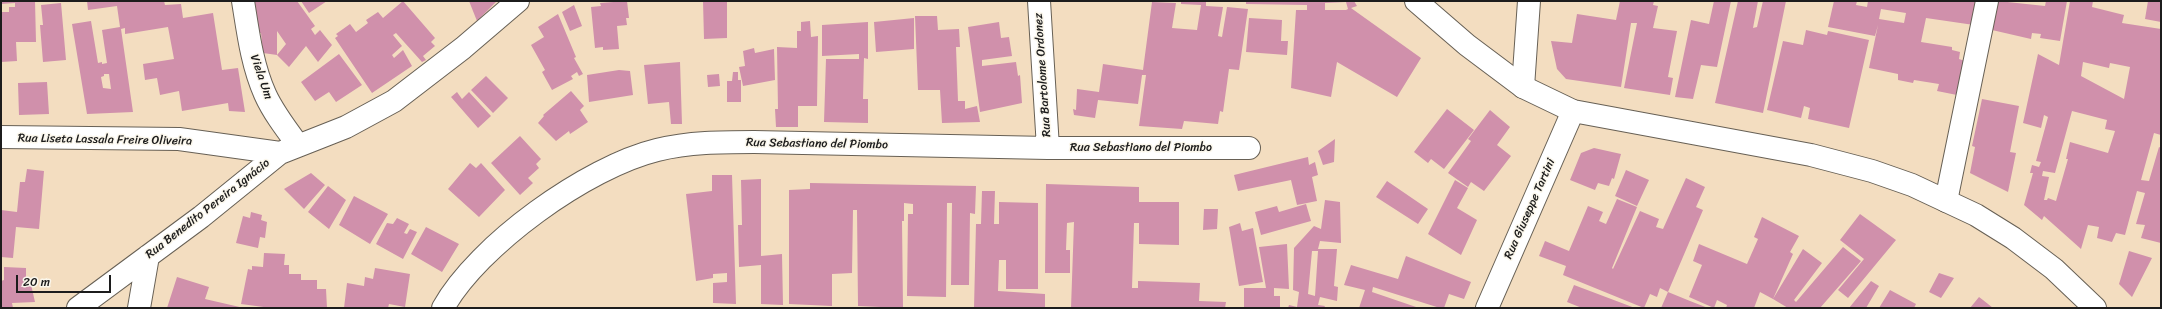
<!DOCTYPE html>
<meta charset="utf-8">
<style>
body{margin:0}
#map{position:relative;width:2162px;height:309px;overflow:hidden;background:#f3ddc0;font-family:Sriracha,sans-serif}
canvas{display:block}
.frame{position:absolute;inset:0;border:2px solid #1c1c1c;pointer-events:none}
.scale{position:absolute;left:16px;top:275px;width:95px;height:18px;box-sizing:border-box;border:2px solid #1c1c1c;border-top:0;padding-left:5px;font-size:12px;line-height:14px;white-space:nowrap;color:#1c1c1c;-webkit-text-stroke:3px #fbf7ec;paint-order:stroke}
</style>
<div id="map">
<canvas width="2162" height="309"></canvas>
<div class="frame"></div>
<div class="scale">20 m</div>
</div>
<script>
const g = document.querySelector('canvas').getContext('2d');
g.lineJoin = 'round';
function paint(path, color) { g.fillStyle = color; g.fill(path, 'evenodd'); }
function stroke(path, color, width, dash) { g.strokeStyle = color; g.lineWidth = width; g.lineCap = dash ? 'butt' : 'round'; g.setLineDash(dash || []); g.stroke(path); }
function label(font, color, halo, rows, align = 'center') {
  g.font = font + ' Sriracha,sans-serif'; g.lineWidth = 3; g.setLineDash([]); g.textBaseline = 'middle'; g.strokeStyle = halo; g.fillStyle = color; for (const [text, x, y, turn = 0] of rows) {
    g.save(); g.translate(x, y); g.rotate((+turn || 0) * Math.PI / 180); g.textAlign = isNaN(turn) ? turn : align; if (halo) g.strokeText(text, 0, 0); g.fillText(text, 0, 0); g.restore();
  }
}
const building = new Path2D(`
 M1 1H35L36 42H16L17 61 1 62V12H9V7H15V3L1 4Z
 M87 1H164L165 5 181 4 183 18 213 13 222 70 238 68 245 112 229 111 228 103 182 111 179 91 160 95 157 78 145 80 143 64 174 59 168 27 125 34V28L121 29 133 112 87 114 72 24 91 21 98 63 102 62V64L107 63 102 30 120 27 117 6 88 10ZM104 74H109L111 89 103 88 101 77 104 76Z
 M251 1H297L315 26 311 29 315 35 320 30 332 45 318 62 306 46 289 67 277 55 263 53 261 33H259ZM277 31 286 44 277 55Z
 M301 1H327L309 13Z
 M403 1 435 38 431 42 435 46 423 56 426 60 422 62 396 33 393 35 402 46 392 55 394 58 403 50 412 66 372 93 335 38 338 36 336 34 350 24 356 32 368 23 366 20 378 12 383 18Z
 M469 1H497L477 21Z
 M627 1 629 18H626L627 25 617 26 619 49 603 50V47L595 48 591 7 601 6 600 3Z
 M703 1H727V38L704 39Z
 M1181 1H1206V6L1223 7 1218 36 1222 37 1227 7 1248 9 1239 70 1229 69 1223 112 1220 111 1218 124 1184 121 1182 129 1139 126 1146 75H1142L1138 104 1098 100 1095 118 1074 115 1073 109 1076 110 1077 89 1099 92 1103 64 1143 70 1152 2 1176 3 1172 28 1197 30 1201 5 1181 4Z
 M1246 1H1354L1357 6 1351 8 1421 58 1397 97 1337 62 1331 97 1291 88 1296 10H1307V5L1246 4ZM1346 2 1348 9 1346 10H1325V3Z
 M1620 1H1654L1653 5 1658 6 1653 28 1677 31 1668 77 1673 78 1670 95 1624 88 1637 23H1631L1621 87 1566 79 1557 69 1551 41 1572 43 1577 14 1616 20Z
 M1714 1H1731L1717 67 1701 65 1693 99 1675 97 1691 20 1709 24Z
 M1738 1H1758L1753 28 1757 27 1763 1H1786L1763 113 1715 103Z
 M1834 1H1857L1856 5 1867 7 1868 1H1979L1974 25 1926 18 1921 42 1952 47V50L1960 52 1959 59 1965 61 1957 95 1937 91 1939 84 1914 80 1913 83 1898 80V74L1869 68 1878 25 1875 36 1828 27ZM1881 9 1906 13 1904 23 1879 19Z
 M1998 1 2045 6 2046 1H2067L2060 41 2040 38 2041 34 2032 33 2031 39 1992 30Z
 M2070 1H2093L2092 7 2124 15 2122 23 2161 29V135L2154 133 2141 180 2149 181 2159 147 2161 148V243L2141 238 2145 225 2136 224 2145 193 2137 191 2125 235 2116 233 2112 242 2097 238 2099 227 2088 225 2081 249 2044 216 2042 220 2024 205 2033 173H2030L2032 165 2039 167 2041 162 2036 161 2048 117 2044 115 2041 128 2023 123 2038 54 2059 65ZM2083 62 2109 68 2110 63 2130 67 2124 99 2081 76ZM2072 111 2107 120 2105 129 2115 131 2108 153 2070 142 2066 159H2068L2056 201 2048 198 2047 200H2044L2049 177 2042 176 2043 171 2055 173Z
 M2148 1H2161V22L2145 19Z
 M61 3 66 60 43 62 40 25H43L41 5Z
 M574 5 582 26 570 31 562 12Z
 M558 14 576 57 574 58 583 74 579 76 577 72 571 76 573 79 552 90 542 72 545 70 531 45 544 37 538 27Z
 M915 16H937L938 30 959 29 960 47H956L958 101H965V109L977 106 980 122 942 123 940 90H918Z
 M914 18V49L876 52 874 22Z
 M1249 18 1282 20 1281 41H1288L1287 55 1246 52Z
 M810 21 811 37 818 36 817 106H798V127H776L775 109H778L777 47 797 48V31H801V22Z
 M868 22V59L864 58 863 99H868V123L824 122 826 59H859V54L822 56V25Z
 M999 22 1001 38 1009 37 1012 56 982 60V66L1016 62 1018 76 1020 75 1022 103 980 112 968 27Z
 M1806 30 1827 35 1828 31 1869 40 1849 128 1808 119 1810 108 1804 106 1801 118 1767 110 1783 41 1803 45Z
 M754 48 755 53 774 49 775 80 743 86 739 67 745 66 743 51Z
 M339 54 362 85 336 102 329 92 315 101 301 82Z
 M680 62 682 124H671L669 102 648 104 644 65Z
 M619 70 630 71 633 95 589 102 587 75Z
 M733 72H738V80H741V102H727V81H732Z
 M719 74 720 86 708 87 707 75Z
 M486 76 508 98 493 113 471 90Z
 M47 82 49 114 19 115 18 83Z
 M571 91 584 106 580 110 588 122 570 134 569 131 556 141 538 123 544 116 543 115Z
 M457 92 462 99 469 92 491 116 478 128 451 97Z
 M1982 99 2019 106 2010 152 2016 153 2008 192 1970 173 1975 147 1972 146Z
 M1447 109 1474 130 1444 169 1431 159 1428 163 1414 152Z
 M1490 110 1510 127 1497 145 1511 156 1484 191 1471 182 1468 187 1448 173 1471 141 1468 139Z
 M520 136 541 159 536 164 539 168 528 178 533 183 520 195 491 163Z
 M1335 139 1334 162 1323 165 1318 151Z
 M1594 148 1621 154 1614 179 1612 178 1609 186 1598 183 1595 190 1570 180 1581 153Z
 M1308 157 1309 165 1315 162 1318 175 1312 177 1317 201 1297 205 1291 180 1238 191 1234 175Z
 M470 163 476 168 481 163 505 190 479 217 448 189Z
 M27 169 44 171 39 229 16 227 13 258 1 257V210L17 212 20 182H25Z
 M1626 170 1649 180 1637 206 1615 196Z
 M311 173 325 185 304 209 284 189Z
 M712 175H732L736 304 713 303V283L727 282V273L713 274V278L696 281 686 194 712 191Z
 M1686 178 1705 187 1696 207 1703 210 1668 292 1660 288 1657 297 1650 294 1644 308 1563 275 1566 266 1539 256 1545 241 1569 251 1588 206 1603 212 1599 221 1606 224 1617 199 1637 207 1612 268 1613 269 1640 211 1659 219 1656 227 1663 229Z
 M761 179V256L782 254 783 305 761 304V265L739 267 738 225H742L741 180Z
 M1455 180 1468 188 1457 208 1477 220 1461 255 1428 234Z
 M1387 181 1428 209 1418 224 1376 197Z
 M810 183 976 186 975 214 970 213 969 285H951L952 203H947L946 297 907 296 908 214H913V204L904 203V221H902L903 308 858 306 857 210H853L852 273 832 274V306L789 304V190L810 189Z
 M1046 184 1139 187V202H1179V245L1139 244V223H1134L1132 288H1138V281L1200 283 1199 301 1226 302 1225 308H1071L1074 222 1067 223 1066 250H1070V273H1045Z
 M328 186 346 200 329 229 308 212Z
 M982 191H995L994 224H999V202L1038 203V289H1006V260H999L998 291 1045 294V308H974L976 224H981Z
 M354 196 388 214 370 244 339 225Z
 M1325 200 1340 202 1341 243 1320 241 1318 249H1337L1334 286 1338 287 1337 301 1320 297 1318 305 1325 306 1324 308H1288L1289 305 1297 307 1299 292 1293 290 1294 248 1314 226 1321 229ZM1312 251H1318L1315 296 1308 294Z
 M1306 204 1311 221 1261 235 1255 212 1277 206 1279 212Z
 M1204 209H1218L1217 229 1203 230Z
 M251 212 262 215 261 220 267 222 265 238 260 237 258 248 236 243 243 216 250 218Z
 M1860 214 1896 240 1848 298 1838 290 1864 259 1840 240Z
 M1762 217 1799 236 1790 252 1793 254 1773 299 1760 292 1754 308H1726L1727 305 1717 300 1714 308 1689 297 1702 265 1693 261 1699 244 1747 264 1758 239 1754 237Z
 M397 218 409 224 404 233 407 234 410 229 417 232 403 259 376 244 387 223 393 224Z
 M1240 223 1242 231 1253 228 1263 282 1239 286 1229 227Z
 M426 227 459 244 442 272 411 254Z
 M1287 244 1289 289 1274 288V296H1280V308H1244V288H1266L1259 247Z
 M1843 247 1861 261 1820 308H1788L1773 299 1803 249 1822 263 1794 300 1796 302Z
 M2129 251 2152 258 2132 297 2119 284Z
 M264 253 285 254 284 265H289V274H301V280H317V289H326L327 308H271L241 304 248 269 252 270V266L263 267Z
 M1406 256 1471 282 1464 299 1449 294 1444 308H1440L1373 287 1372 292 1419 308H1359L1365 290 1344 285 1351 265 1398 279Z
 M4 267 26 268V280H30L35 302 12 303 13 308H1V281L4 280Z
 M375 268 410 274 405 307 389 304 388 308H344L347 283 364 286 365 277 373 279Z
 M1939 273 1954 278 1941 298 1929 292Z
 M177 277 209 287 205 299 244 308H167Z
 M1871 281 1879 286 1866 308H1849Z
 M1574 285 1635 308H1582L1567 302Z
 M1890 290 1916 304 1914 308H1879Z
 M1668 292 1690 301 1708 308H1661Z
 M1979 297 1983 300 1993 308H1970Z`);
const minor = new Path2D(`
 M243 1C248 32 252 65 265 94 273 112 286 129 298 145
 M1039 1 1048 148
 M1523 87 1529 1
 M1 137 179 139 280 153
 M1946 201 1987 1
 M78 308 201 217 280 153 346 127 394 101 463 48 518 1
 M139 308 148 256
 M443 308C478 245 587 167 657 150 689 142 722 142 754 142L1048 148H1249
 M1487 308 1573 111`);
const major = new Path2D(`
 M1416 1 1467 45 1523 87 1573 111 1811 155 1872 171 1912 185 1976 215 2013 238 2054 269 2095 308`);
const streetNames = [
 ["Rua Bartolome Ordonez",1043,75,-94],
 ["Viela Um",261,77,71],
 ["Rua Liseta Lassala Freire Oliveira",105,140,1],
 ["Rua Sebastiano del Piombo",817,144,1],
 ["Rua Sebastiano del Piombo",1141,148],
 ["Rua Benedito Pereira Ignácio",208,209,-38],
 ["Rua Giuseppe Tartini",1530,209,-66]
];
paint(building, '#d090ab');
stroke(minor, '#676055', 24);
stroke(major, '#676055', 24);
stroke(minor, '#fff', 22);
stroke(major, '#fff', 22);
label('12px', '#1c1c1c', '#fbf7ec', streetNames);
</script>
